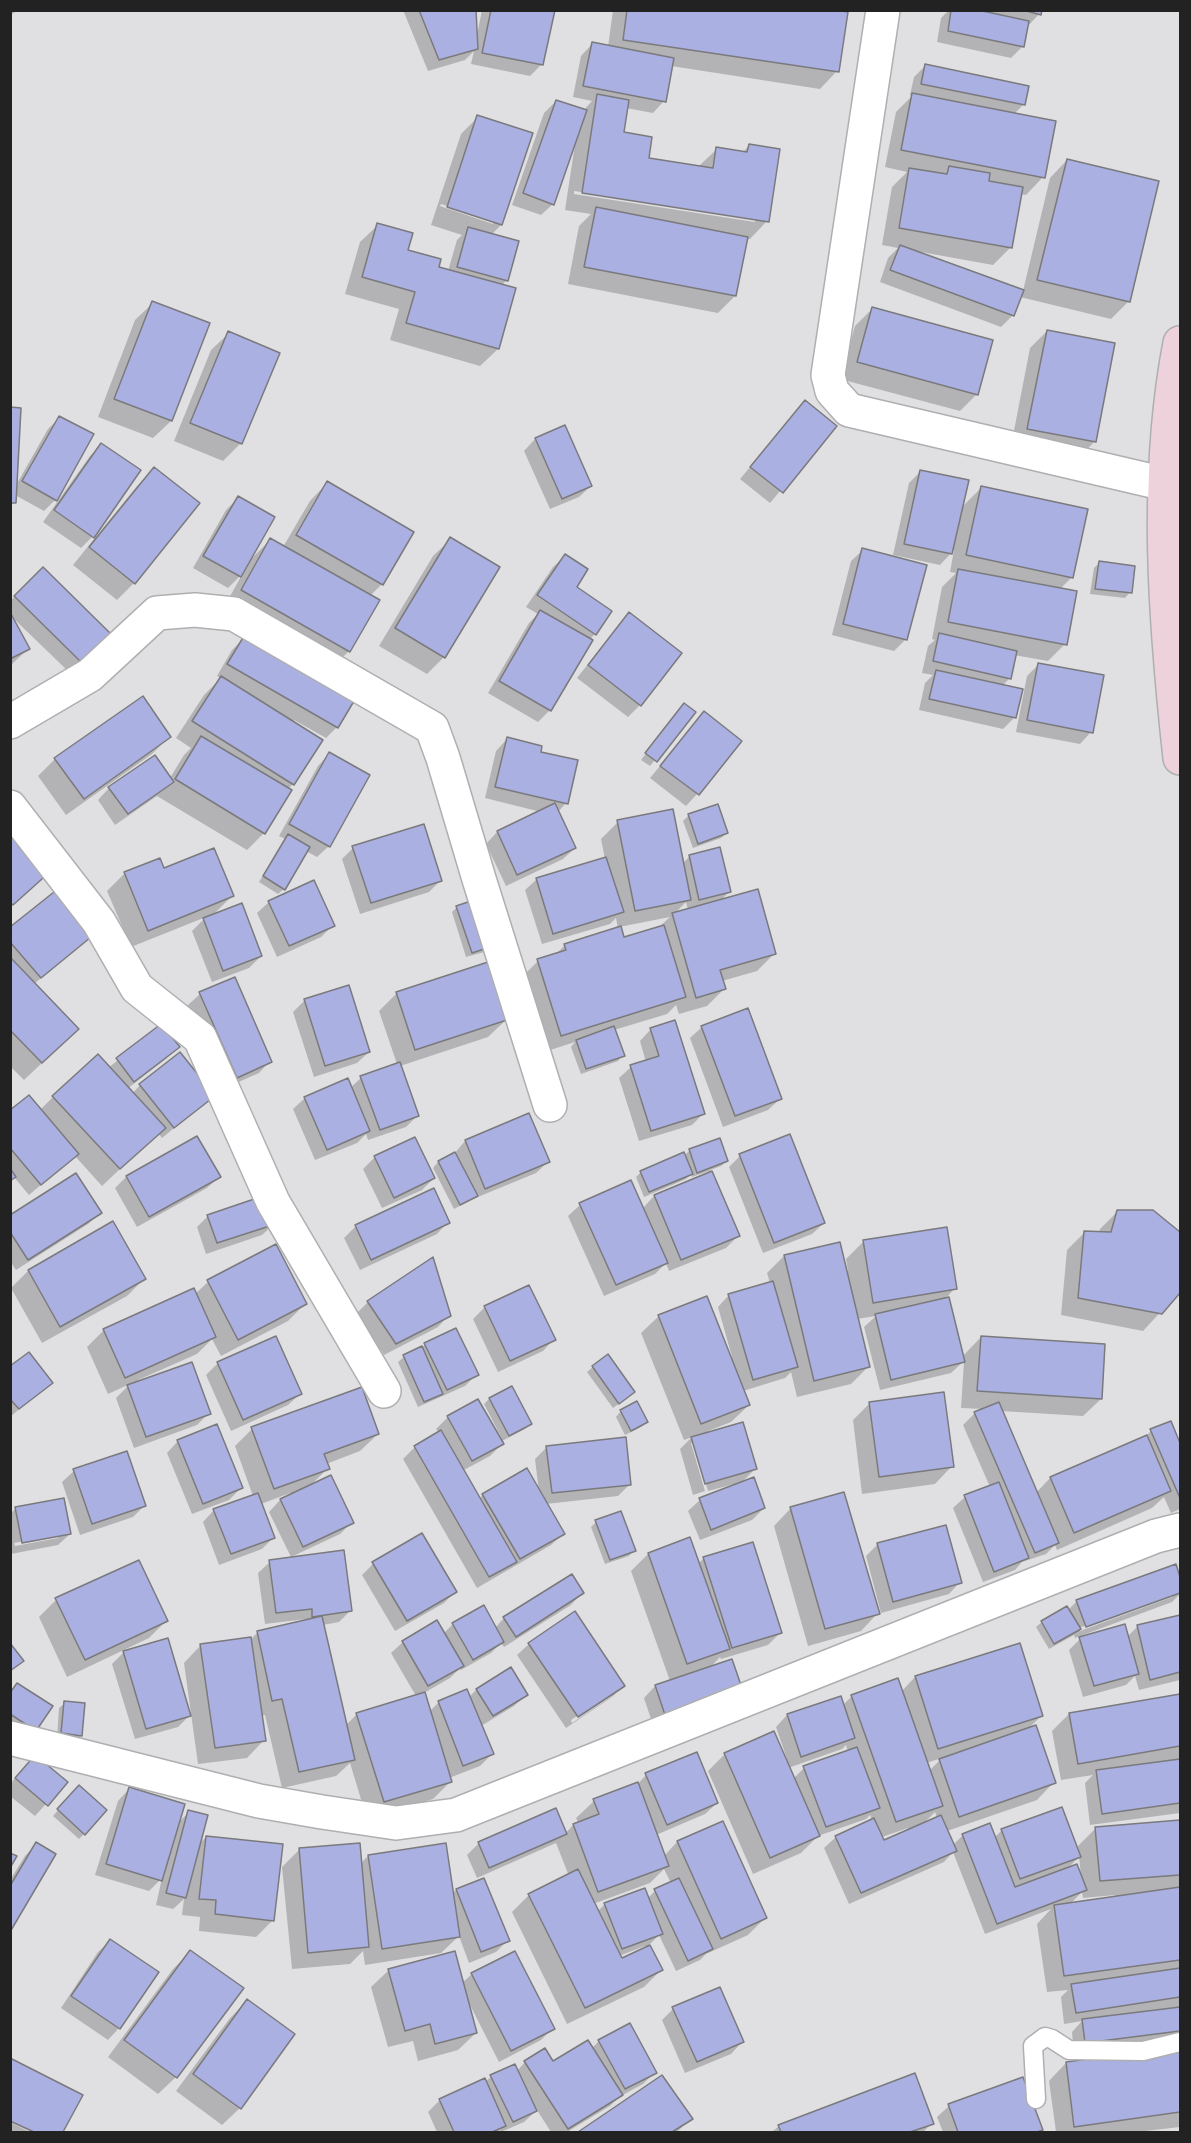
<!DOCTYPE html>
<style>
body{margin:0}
#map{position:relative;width:1191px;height:2143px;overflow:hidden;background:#e0e0e3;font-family:Helvetica,sans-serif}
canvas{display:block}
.frame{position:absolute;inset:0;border:12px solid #222223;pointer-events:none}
</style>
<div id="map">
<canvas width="1191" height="2143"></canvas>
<div class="frame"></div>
</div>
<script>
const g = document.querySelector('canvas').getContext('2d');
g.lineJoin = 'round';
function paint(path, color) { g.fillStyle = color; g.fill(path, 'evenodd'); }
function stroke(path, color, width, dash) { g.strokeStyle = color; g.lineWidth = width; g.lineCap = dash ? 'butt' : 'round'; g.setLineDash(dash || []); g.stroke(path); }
const shadow = new Path2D(`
 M10 10H19L10 15Z
 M403 10H475L477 35 482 10H553L542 64 530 76 471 64 474 51 465 60 428 71Z
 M613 10H826L837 71 820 89 671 66 664 101 653 113 626 108 622 134 647 159 699 166 717 149 742 153 749 146 767 221 750 239 746 238 735 296 718 313 568 284 579 226 591 214 565 210 575 144H574L553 204 541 215 512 205 544 113 556 101 583 111 592 101 573 97 581 56 592 44 608 47ZM574 191 755 218V222L574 194Z
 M949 10H1040L1039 14 1028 26 1023 46 1011 58 937 42 941 18Z
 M925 66 1023 105 1014 114 1043 177 1026 195 1020 194 1011 247 993 265 921 252 920 254 1023 291 1050 178 1067 160 1129 301 1111 319 1020 297 1013 315 1001 327 880 282 888 258 898 248 882 245 892 187 907 172 885 167 896 112 912 96 910 95 914 77Z
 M478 117 501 225 491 235 507 280 501 286 514 289 498 349 480 366 390 340 399 309 345 294 360 242 378 225 406 251 437 268 448 271 457 240 462 235 431 225 461 134ZM441 204 493 221V224L440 206Z
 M153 303 208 323 171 421 153 438 98 417 135 320Z
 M872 309 977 394 960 411 840 379 855 326Z
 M1047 331 1095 441 1078 459 1011 446 1030 348Z
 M229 333 241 443 223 461 174 441 211 350Z
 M805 402 835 426 770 503 740 479Z
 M10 409 15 487 48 429 60 417 55 500 44 511 15 495 14 502 10 506Z
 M564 427 591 486 579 497 550 509 524 451 535 439Z
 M101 445 92 537 81 548 43 522 90 456Z
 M154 469 134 583 117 600 73 565 137 486Z
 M921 471 961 508 981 488 1072 577 1060 589 1065 644 1048 661 1014 655 1010 678 1002 686 1015 717 1003 729 919 710 925 683 933 675 922 673 928 646 935 640 932 639 942 587 956 573 950 572 954 550 940 565 893 555 909 483Z
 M327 483 412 532 382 584 370 596 349 651 332 668 224 607 243 573 228 588 193 568 226 510 238 498 249 561 270 540 283 547 310 501Z
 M451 539 444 657 427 674 379 646 433 556Z
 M863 550 906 639 894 651 832 635 851 561Z
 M565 556 575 587 595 634 589 640 550 710 538 722 488 693 529 623 538 614 526 607 553 567Z
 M1099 563 1130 592 1125 598 1090 594 1094 568Z
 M43 569 109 634 70 673 12 617 28 649 10 666V601Z
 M629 614 680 653 640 705 628 717 577 678 618 626Z
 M244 638 337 727 326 738 294 720 293 784 288 789 264 833 247 850 157 796 115 825 98 800 109 788 170 778 184 755 191 748 176 738 204 695 221 678 217 676 232 650Z
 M1039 664 1091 732 1080 744 1016 732 1027 676Z
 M679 710 694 712 650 766 641 760Z
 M704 713 740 741 697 794 686 806 650 778Z
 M169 737 152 754 66 815 38 776 55 759Z
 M507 739 539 753 566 803 558 812 575 848 563 859 506 886 486 844 497 832 541 812 485 798 496 751Z
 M329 754V846L317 857 306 851 284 889 278 894 259 882 285 839 279 836 318 766Z
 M689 815 727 833 721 838 693 848 683 821Z
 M618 822 682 864 689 857 719 849 730 891 720 901 774 954 757 971 722 981 724 989 707 1006 679 1014 676 1005 667 1014 614 1030 623 1055 618 1061 581 1074 571 1047 575 1042 544 1052 521 978 538 961 555 955 565 945 618 929 616 918 610 924 542 944 525 890 537 879 605 859 601 839ZM686 902 688 910 674 914ZM670 917 658 928 624 939 619 927Z
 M353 848 440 881 429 892 360 914 342 859Z
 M163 870 232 896 212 916 261 956 249 968 212 982 192 931 206 917 131 947 107 891 125 873Z
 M269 902 333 925 321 937 277 957 257 913Z
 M457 907 488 951 466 957 452 912Z
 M10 929 94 933 34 984 60 1046 24 1080 10 1066Z
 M397 993 506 1020 488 1037 400 1066 418 1115 406 1127 368 1140 366 1134 357 1143 315 1160 293 1109 305 1098 350 1088 361 1078 397 1064 379 1011Z
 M200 994 270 1061 259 1073 225 1088 188 1005Z
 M305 1000 369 1052 357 1063 314 1077 293 1012Z
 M161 1026 178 1047 166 1059 127 1089 132 1094 140 1085 213 1096 162 1138 158 1133 102 1186 75 1156 29 1195 14 1177 10 1181V1112L40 1110 53 1097 108 1068Z
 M702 1027 780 1099 768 1110 723 1127 690 1038Z
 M651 1029 703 1114 692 1125 639 1141 619 1078 631 1067 646 1062 640 1041Z
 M529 1115 548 1162 536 1173 473 1199 454 1209 433 1168 438 1162 454 1154 465 1141Z
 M415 1139 434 1178 422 1190 382 1208 363 1169 375 1157Z
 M690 1150 727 1161 721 1166 710 1170 738 1236 726 1248 669 1271 666 1263 655 1274 604 1296 568 1216 580 1205 642 1209 654 1196 710 1173 709 1171 692 1177 691 1174 686 1179 644 1197 636 1177 641 1172 684 1156Z
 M740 1156 824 1223 812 1234 763 1253 729 1167Z
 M126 1177H219L207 1188 137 1227 115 1188Z
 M1118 1211H1153L1180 1234V1291L1143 1331 1061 1315 1067 1250 1084 1233H1099L1100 1229Z
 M100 1213 88 1224 16 1270 10 1261V1217Z
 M208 1216 274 1224 262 1235 206 1254 197 1227Z
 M448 1222 437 1234 360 1270 344 1238 356 1226Z
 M112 1223 144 1279 127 1296 42 1343 11 1288 28 1271Z
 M863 1242 955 1288 947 1297 962 1357 981 1337 1101 1399 1083 1416 1001 1411 1036 1493 1050 1478 1144 1438 1151 1431 1170 1423 1180 1447V1509L1171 1513 1164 1497 1152 1508 1057 1550 1055 1545 1046 1554 1022 1562 1015 1570 983 1582 953 1508 965 1497 990 1487 963 1425 975 1413 984 1409 961 1408 964 1361 951 1373 880 1390 864 1327 876 1316 857 1319 868 1367 851 1384 797 1397 791 1372 785 1378 743 1391 749 1405 731 1422 708 1431 755 1469 742 1482 708 1491 694 1443H691L705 1491 693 1495 680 1449 692 1437 684 1440 641 1333 659 1316 730 1357H732L718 1307 729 1295 770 1283 767 1273 784 1256 848 1271 846 1259Z
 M275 1246 305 1304 288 1321 221 1356 212 1339 197 1354 138 1380 139 1383 209 1413 197 1425 134 1448 116 1398 130 1384 108 1394 87 1347 104 1330 195 1294 208 1282Z
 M432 1259 449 1315 438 1327 384 1355 356 1314 368 1302Z
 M485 1307 554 1339 543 1351 498 1372 473 1319Z
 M275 1338 300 1394 288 1405 231 1431 206 1375 218 1363Z
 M425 1345 477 1374 465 1386 418 1407 398 1362 404 1357Z
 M593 1367 628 1397 613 1408 587 1372Z
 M10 1368 51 1382 10 1417Z
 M511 1388 530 1423 525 1429 500 1442 502 1444 490 1456 462 1471 479 1499 483 1495 539 1492 535 1459 547 1447 630 1484 618 1496 546 1504 563 1534 551 1545 477 1588 403 1459 415 1447 439 1433 436 1429 448 1417 500 1440 502 1439 484 1404 489 1399Z
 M870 1403 952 1466 935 1484 862 1494 853 1420Z
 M621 1411 646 1422 641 1427 625 1435 616 1417Z
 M252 1429 378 1434 360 1451 326 1464 328 1468 310 1486 352 1522 340 1534 291 1557 269 1512 280 1500 291 1495 290 1493 261 1504 274 1537 262 1549 219 1565 203 1522 214 1510 253 1496 235 1446Z
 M178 1441 241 1488 229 1500 192 1514 167 1453Z
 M74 1471 145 1505 133 1517 80 1535 62 1482Z
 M700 1500 764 1508 752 1520 700 1540 688 1511Z
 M16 1508 70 1534 58 1545 11 1554 10 1514ZM58 1535V1538L15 1546 14 1543Z
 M791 1508 878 1613 861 1631 808 1646 774 1526Z
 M596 1522 634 1550 629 1556 605 1564 591 1527Z
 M945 1526 960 1582 949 1594 881 1613 866 1556 877 1545Z
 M648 1554 698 1564 704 1558 780 1633 768 1645 721 1659 720 1657 654 1728 644 1698 655 1686 670 1681 631 1571Z
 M270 1562 350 1611 339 1622 323 1625 346 1725 357 1714 416 1696 391 1653 403 1642 443 1634 453 1624 495 1628 504 1618 582 1593 571 1605 504 1647 501 1643 491 1653 461 1670 460 1668 450 1678 424 1693 429 1712 438 1703 467 1691 469 1697 476 1690 510 1669 526 1695 514 1706 481 1726 492 1754 480 1766 449 1778 451 1781 433 1799 367 1819 350 1763 336 1776 282 1788 265 1715 261 1716 264 1740 247 1758 198 1764 184 1663 201 1645 251 1639 258 1632 307 1621 306 1619 265 1624 258 1573Z
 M373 1564 455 1592 444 1603 395 1631 362 1575Z
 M1175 1565 1180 1581V1594L1172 1602 1075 1638 1074 1635 1049 1649 1036 1627 1042 1622 1068 1610 1077 1601ZM1172 1594V1597L1080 1631 1079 1628Z
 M56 1600 166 1621 149 1638 67 1677 39 1617Z
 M1180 1616V1680L1139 1690 1135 1676 1126 1685 1083 1697 1069 1650 1084 1635V1637H1127L1137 1627Z
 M529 1644 623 1686 612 1697 566 1728 517 1655ZM612 1692V1696L572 1723 571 1720Z
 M1019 1645 1042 1715 1028 1729 1054 1782 1037 1800 947 1831 953 1845 963 1835 994 1838 1002 1830 1079 1853 1078 1846 1096 1828 1180 1822V2041L1074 2054 1072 2032 1082 2021 1064 2024 1061 1997 1068 1990 1047 1992 1037 1924 1051 1909 985 1934 953 1852 944 1862 849 1904 824 1848 836 1837 872 1820 870 1815 866 1819 818 1836 801 1853 753 1874 708 1771 725 1754 787 1759 776 1727 787 1715 840 1698 843 1705 852 1696 901 1692 915 1677ZM846 1745 848 1752 804 1768 793 1779 788 1768 842 1749ZM942 1758 929 1771 926 1763ZM935 1812 937 1818 923 1824ZM908 1828 909 1831 884 1842 882 1837ZM1079 1857 1081 1875 1067 1869ZM1082 1892 1083 1898 1115 1895V1898L1070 1904Z
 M124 1652 190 1715 178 1727 135 1739 112 1664Z
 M10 1692 51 1707 29 1736 10 1723Z
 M1180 1695V1813L1090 1825 1085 1783 1093 1775 1061 1780 1052 1731 1069 1714Z
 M65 1703 81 1735 75 1741 57 1738 59 1708Z
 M24 1768 66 1782 35 1816 10 1796V1784Z
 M646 1775 717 1803 705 1814 656 1835 664 1856 677 1842 722 1823 765 1918 748 1935 706 1954 700 1960 676 1971 659 1935 649 1945 661 1970 644 1987 567 2024 512 1912 529 1895 569 1876 556 1843 477 1878 467 1855 479 1843 565 1834 573 1825 579 1824 576 1818 594 1801 637 1785ZM664 1869 671 1883 655 1891 648 1898 605 1904 597 1912 593 1904 650 1883ZM645 1946 646 1948 621 1960 619 1956Z
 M129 1789 178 1823 189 1812 199 1844 206 1837 273 1920 256 1937 199 1931 200 1917 182 1915 184 1899 173 1909 156 1905 162 1878 149 1891 95 1875 118 1801Z
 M74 1792 84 1834 79 1839 53 1816Z
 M36 1844 10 1929V1880L25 1856Z
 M300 1849 360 1864 368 1856 452 1894 456 1890 508 1940 496 1952 469 1963 459 1936 441 1953 365 1965 363 1951 350 1964 292 1969 282 1867Z
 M110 1941 119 2028 108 2040 61 2008 98 1952Z
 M190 1952 241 1989 176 2077 158 2094 108 2057 173 1969Z
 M389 1970 462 1983 472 1974 553 2028 541 2040 499 2062 469 2003 476 2033 458 2050 418 2061 413 2041 388 2047 371 1987Z
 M247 2001 240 2108 222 2125 176 2091 230 2018Z
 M673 2009 742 2042 731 2054 685 2073 662 2020Z
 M599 2041 655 2072 643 2084 619 2097 610 2106 567 2132H551L537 2110 524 2122 501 2132 500 2130 498 2132H437L428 2112 440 2100 485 2082 491 2077 517 2071 525 2062 552 2063 592 2048Z
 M1180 2048V2127L1137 2132H1056L1049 2081 1066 2063Z
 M661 2077 691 2118 677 2132H581Z
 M1022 2078 1041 2130 1039 2132H943L937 2117 949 2106Z
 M10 2122 30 2132H10Z
 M932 2123 923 2132H772L779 2126Z`);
const building = new Path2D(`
 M419 10H476L478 49 439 60Z
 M491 10H555L543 65 482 53Z
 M627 10H836L848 12 839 72 623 40Z
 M951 10H978L1029 21 1024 47 948 31Z
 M1023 10H1042L1041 15Z
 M592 42 674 58 666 102 583 86Z
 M925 64 1029 86 1025 105 921 84Z
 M912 93 1056 121 1045 178 901 150Z
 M597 94 629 100 624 132 652 137 649 158 713 168 716 147 747 152 749 144 780 149 769 222 582 193Z
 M556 100 587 110 554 205 523 193Z
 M477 115 533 133 502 225 447 207Z
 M1067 159 1159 181 1130 302 1037 280Z
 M949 166 990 173 989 181 1023 187 1012 248 899 228 909 168 947 174Z
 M596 207 748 237 736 296 584 267Z
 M377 223 413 233 408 250 441 259 439 267 516 288 499 349 406 323 415 292 362 277Z
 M468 227 519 241 508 281 457 267Z
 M900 245 1024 290 1014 316 890 270Z
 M152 301 210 323 172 421 114 399Z
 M872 307 993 340 978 395 857 362Z
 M1047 330 1115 343 1096 442 1027 429Z
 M228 331 280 353 242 444 190 423Z
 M805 400 837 426 783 493 750 467Z
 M10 407 21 408 16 503H10Z
 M59 416 94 434 57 501 22 481Z
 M565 425 592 486 562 499 535 438Z
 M101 443 141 470 94 538 54 510Z
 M154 467 200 503 135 584 89 547Z
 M920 470 969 480 952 554 904 544Z
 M327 481 414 532 383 585 296 535Z
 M981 486 1088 509 1073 578 966 555Z
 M238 496 275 517 241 577 203 556Z
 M450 537 500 567 445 658 395 628Z
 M270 538 380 600 350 652 241 590Z
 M862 548 927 565 907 640 843 624Z
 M565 554 588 569 577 587 612 611 596 635 537 595Z
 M1099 561 1135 566 1132 593 1095 589Z
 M43 567 111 634 82 663 14 596Z
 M958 569 1077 591 1067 645 948 622Z
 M540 610 593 640 551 711 499 681Z
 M10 612 30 649 10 659Z
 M629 612 682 653 641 706 588 665Z
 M939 633 1017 651 1011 679 933 661Z
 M244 636 354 701 338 728 227 664Z
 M1038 663 1104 675 1093 733 1027 720Z
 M936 670 1023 689 1016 718 929 699Z
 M221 676 323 740 294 785 192 721Z
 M143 696 171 737 84 799 54 758Z
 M684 703 696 712 657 762 645 753Z
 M704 711 742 741 699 795 660 766Z
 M201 736 292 790 265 834 175 779Z
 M507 737 542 746 541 752 578 760 568 804 495 787Z
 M329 752 370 775 330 847 289 824Z
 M155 755 174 782 128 814 108 787Z
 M555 803 576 848 517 875 497 831Z
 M718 804 728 833 698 844 688 814Z
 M673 809 691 900 635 911 617 820Z
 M424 824 442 881 371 903 352 846Z
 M10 825 52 870 13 905 10 902Z
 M288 834 310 847 285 890 263 876Z
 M720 847 731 892 699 900 689 855Z
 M214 848 234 896 148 931 124 872 160 858 164 868Z
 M606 857 624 912 553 934 536 878Z
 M314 880 335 926 289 946 268 901Z
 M59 888 96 933 41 978 10 942V927Z
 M758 889 776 954 720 970 726 989 696 998 672 913Z
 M480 898 496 945 472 953 456 906Z
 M242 903 262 956 223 971 203 918Z
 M664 925 686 997 561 1036 537 959 566 950 564 944 621 926 624 937Z
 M10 957 79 1029 42 1063 10 1030Z
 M488 962 507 1020 415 1050 396 992Z
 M235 977 272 1062 237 1078 199 992Z
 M349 985 370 1052 325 1066 304 999Z
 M748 1008 782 1099 735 1116 701 1026Z
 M675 1020 705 1114 651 1131 630 1065 659 1056 650 1028Z
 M161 1024 180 1047 134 1082 116 1058Z
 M614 1026 625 1056 586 1069 576 1040Z
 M180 1052 215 1096 174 1128 139 1084Z
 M98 1054 166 1128 120 1169 52 1096Z
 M400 1062 419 1116 380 1130 360 1076Z
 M348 1078 370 1131 327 1150 304 1097Z
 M29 1095 79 1154 41 1185 10 1148V1110Z
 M529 1113 550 1162 485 1189 465 1140Z
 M790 1134 825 1223 774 1243 739 1154Z
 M197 1136 221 1177 149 1217 126 1176Z
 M415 1137 435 1178 394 1198 374 1156Z
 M720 1138 728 1161 697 1173 689 1149Z
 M455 1152 478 1196 460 1205 438 1161Z
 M684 1152 693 1174 649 1192 640 1171Z
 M10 1168 16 1177 10 1181Z
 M712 1171 740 1236 681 1260 654 1195Z
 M76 1173 102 1213 28 1260 10 1232V1215Z
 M631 1180 668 1263 616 1285 579 1203Z
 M434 1188 450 1223 371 1260 355 1225Z
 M266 1195 276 1224 217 1243 207 1215Z
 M1117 1210H1153L1180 1232V1293L1162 1314 1078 1298 1084 1231 1111 1232Z
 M113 1221 146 1279 60 1327 28 1270Z
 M947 1227 957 1289 873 1303 863 1240Z
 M840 1242 870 1367 814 1381 784 1255Z
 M276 1244 307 1304 238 1340 207 1280Z
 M433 1257 451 1316 396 1344 367 1301Z
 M773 1281 798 1367 753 1380 728 1294Z
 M529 1285 556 1340 510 1361 484 1306Z
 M194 1288 216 1337 125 1378 103 1329Z
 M707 1296 750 1405 701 1424 658 1315Z
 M949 1297 965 1362 891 1380 875 1314Z
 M456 1328 479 1375 447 1390 424 1343Z
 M276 1336 302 1394 243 1420 217 1362Z
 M981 1336 1105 1344 1102 1399 977 1391Z
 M422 1346 443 1394 424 1402 403 1355Z
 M29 1352 53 1383 19 1409 10 1399V1366Z
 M608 1354 635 1392 619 1404 592 1366Z
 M192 1362 211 1414 146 1437 127 1385Z
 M512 1386 532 1424 509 1436 489 1398Z
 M362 1387 379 1434 324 1454 330 1469 274 1489 251 1427Z
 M944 1392 954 1467 879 1477 869 1402Z
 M478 1399 504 1444 472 1461 447 1416Z
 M637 1401 648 1422 631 1431 620 1410Z
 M999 1402 1059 1543 1035 1553 974 1412Z
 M1171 1421 1180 1443V1498L1150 1429Z
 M743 1422 757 1469 705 1484 691 1437Z
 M217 1424 243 1488 203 1504 177 1440Z
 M441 1430 517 1562 489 1577 414 1446Z
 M1147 1435 1171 1491 1074 1533 1050 1477Z
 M626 1437 631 1485 552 1493 546 1446Z
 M127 1451 146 1506 92 1524 73 1469Z
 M527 1468 565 1534 520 1559 482 1494Z
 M331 1475 354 1523 303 1547 280 1499Z
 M754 1477 765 1508 711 1530 699 1498Z
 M999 1482 1029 1558 994 1572 964 1495Z
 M844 1492 880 1614 825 1629 790 1507Z
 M258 1493 275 1538 231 1554 213 1509Z
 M64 1498 71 1534 22 1543 15 1507Z
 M621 1511 636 1551 610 1560 595 1520Z
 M946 1525 962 1583 893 1602 877 1543Z
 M422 1533 457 1592 407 1621 372 1562Z
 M690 1537 730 1649 687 1664 648 1553Z
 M753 1542 782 1633 732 1648 703 1557Z
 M344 1550 352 1611 312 1617V1609L276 1613 269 1560Z
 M139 1560 168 1621 85 1660 55 1598Z
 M1176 1564 1180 1577V1593L1086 1627 1076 1600Z
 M572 1574 584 1593 516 1637 503 1617Z
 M484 1605 504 1642 473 1660 452 1623Z
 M1067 1606 1081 1629 1054 1644 1041 1621Z
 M575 1611 625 1686 578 1717 528 1643Z
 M1180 1615V1672L1150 1680 1137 1625Z
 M322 1616 355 1760 299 1772 282 1699 272 1701 257 1631Z
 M437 1620 464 1666 428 1686 402 1641Z
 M1125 1624 1139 1674 1094 1686 1079 1637Z
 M251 1637 266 1741 215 1748 200 1644Z
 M168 1638 191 1716 146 1729 123 1651Z
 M10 1643 24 1661 10 1671Z
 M1020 1643 1043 1716 938 1749 915 1676Z
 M732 1659 743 1691 666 1718 655 1685Z
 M511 1667 528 1695 493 1716 476 1689Z
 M898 1678 943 1806 896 1822 851 1695Z
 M17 1683 53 1706 36 1731 10 1714V1693Z
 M467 1689 494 1754 463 1766 438 1701Z
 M425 1692 452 1782 384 1802 356 1713Z
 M1180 1694V1746L1078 1764 1069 1713Z
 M841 1696 855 1738 801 1757 787 1714Z
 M64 1701 85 1703 82 1736 61 1733Z
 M1036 1725 1056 1783 959 1817 939 1759Z
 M774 1731 820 1836 770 1858 724 1753Z
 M857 1747 880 1808 826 1827 803 1766Z
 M697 1752 718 1803 667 1825 645 1773Z
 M35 1755 68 1782 48 1806 15 1778Z
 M1180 1759V1803L1102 1814 1096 1770Z
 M638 1782 669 1866 598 1892 573 1824 599 1814 593 1799Z
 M79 1785 107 1810 85 1835 57 1809Z
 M129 1787 185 1804 162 1881 106 1864Z
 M1062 1807 1081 1857 1020 1879 1001 1829Z
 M556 1808 567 1834 489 1868 478 1842Z
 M188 1810 208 1815 186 1898 166 1893Z
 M941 1815 957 1851 861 1893 835 1836 874 1818 884 1840Z
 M1180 1820V1875L1100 1881 1095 1827Z
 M723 1821 767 1918 721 1939 677 1841Z
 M990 1823 1015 1887 1077 1864 1087 1890 997 1924 962 1834Z
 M206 1836 283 1844 274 1921 215 1914 216 1900 199 1899Z
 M36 1842 56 1854 10 1932V1886Z
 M360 1843 369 1947 308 1953 299 1848Z
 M446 1843 460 1937 382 1949 368 1855Z
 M10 1853 17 1856 10 1868Z
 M578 1869 622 1958 650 1945 663 1970 585 2008 528 1894Z
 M484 1878 510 1941 481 1952 456 1889Z
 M679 1878 713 1949 688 1961 654 1889Z
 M1180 1887V1960L1064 1976 1054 1905Z
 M645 1888 663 1934 622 1949 604 1903Z
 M110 1939 159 1972 120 2029 71 1996Z
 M190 1950 244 1988 177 2078 124 2040Z
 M455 1951 477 2033 435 2044 430 2024 405 2031 388 1969Z
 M515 1951 555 2029 511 2051 471 1973Z
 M1180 1968V1997L1076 2013 1071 1984Z
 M720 1987 744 2042 697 2062 672 2007Z
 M247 1999 295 2034 241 2109 193 2074Z
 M1180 2007V2031L1085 2043 1082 2019Z
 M630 2023 657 2073 625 2089 598 2040Z
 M588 2040 623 2095 568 2129 524 2061 545 2048 553 2061Z
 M1180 2047V2112L1074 2127 1066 2062Z
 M10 2058 83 2095 63 2132H34L10 2121Z
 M515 2064 537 2111 513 2122 490 2075Z
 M915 2073 934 2124 910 2132H781L778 2125Z
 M662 2075 693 2119 672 2132H578Z
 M1023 2077 1043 2130 1037 2132H958L948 2104Z
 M485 2078 506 2126 492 2132H454L439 2099Z`);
const service = new Path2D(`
 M1036 2099 1033 2046 1045 2037 1052 2039 1069 2050 1143 2051 1180 2042`);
const minor = new Path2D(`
 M883 10 828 375 832 391 849 410 1165 484
 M10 722 90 675 157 613 195 610 234 614 432 728 443 758 479 879 550 1105
 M10 807 99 922 137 988 200 1038 273 1202 384 1391
 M10 1738 259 1801 322 1812 396 1823 456 1815 1156 1536 1180 1530`);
const secondary = new Path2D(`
 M1180 343C1154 479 1165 621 1180 758`);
paint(shadow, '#0003');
paint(building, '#abb0e3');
stroke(building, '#7a7a7d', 1.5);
stroke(service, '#afafb1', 21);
stroke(minor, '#afafb1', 36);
stroke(secondary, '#afafb1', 36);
stroke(service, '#fff', 18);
stroke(minor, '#fff', 33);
stroke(secondary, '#eed2db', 33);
</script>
